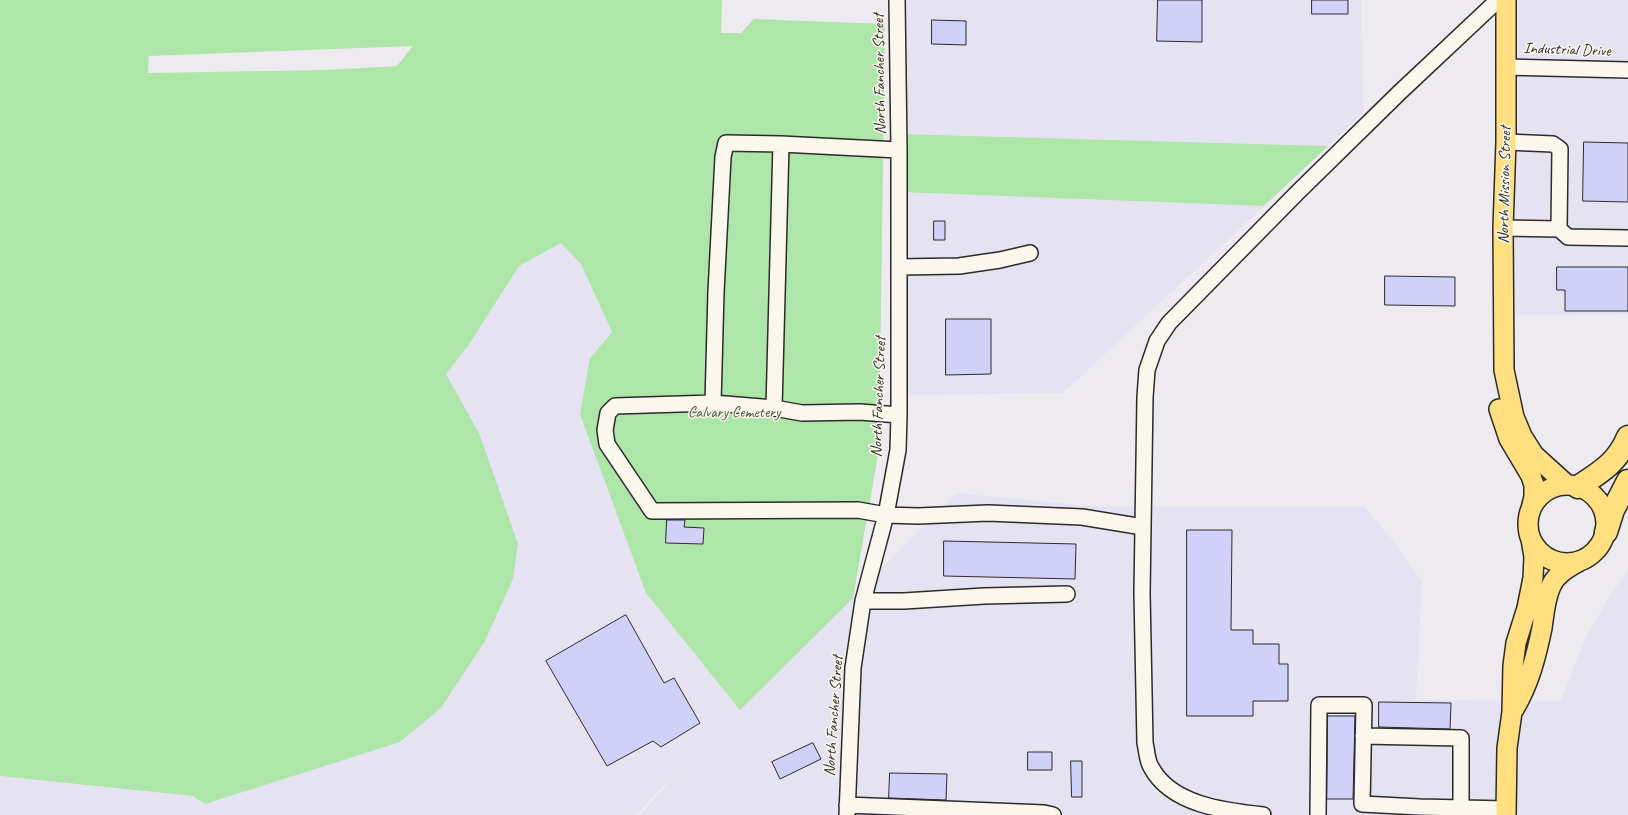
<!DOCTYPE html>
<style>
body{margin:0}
canvas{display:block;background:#eeebf0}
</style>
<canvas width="1628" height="815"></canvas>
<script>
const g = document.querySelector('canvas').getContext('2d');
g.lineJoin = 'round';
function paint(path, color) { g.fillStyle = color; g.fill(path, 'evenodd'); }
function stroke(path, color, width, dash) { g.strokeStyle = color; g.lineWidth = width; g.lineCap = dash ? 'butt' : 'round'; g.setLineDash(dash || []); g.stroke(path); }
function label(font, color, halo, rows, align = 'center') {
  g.font = font + ' Caveat,sans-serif'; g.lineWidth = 3; g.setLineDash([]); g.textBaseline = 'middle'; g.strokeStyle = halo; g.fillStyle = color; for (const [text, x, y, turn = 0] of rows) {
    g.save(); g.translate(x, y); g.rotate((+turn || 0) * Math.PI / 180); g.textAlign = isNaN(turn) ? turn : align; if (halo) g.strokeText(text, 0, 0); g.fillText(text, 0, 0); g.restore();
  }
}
const built = new Path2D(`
 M899 0H1361L1363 113 1328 146 899 134Z
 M1506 0H1628V314L1504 315Z
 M899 192 1264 206 1063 393 899 395Z
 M561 243 581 264 612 332 590 358 740 710 956 493 1089 506H1364L1391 538 1422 581 1416 700 1561 701 1584 640 1609 597 1628 571V815H640L682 768 635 815H0V776L194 796 205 804 441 708 485 641 513 579 479 433 446 374 468 346 519 266Z`);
const green = new Path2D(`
 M0 0H722L721 33H741L754 19 885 24 879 449 853 598 740 710 646 593 580 414 590 358 612 332 581 264 561 243 519 266 468 346 446 374 479 433 518 544 513 579 485 641 441 708 400 742 205 804 193 796 0 776ZM413 46 397 66 326 70 148 73 149 56Z
 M899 134 1328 146 1264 206 899 192Z`);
const building = new Path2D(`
 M1158 0H1202V42L1157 41Z
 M1312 0H1348V14H1312Z
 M932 20 966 21V45L932 44Z
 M1584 142 1628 143V202L1583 201Z
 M934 221H945V240H934Z
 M1557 267H1628V311H1565V290H1557Z
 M1385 276 1455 277V306L1385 305Z
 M946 319H991V374L946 375Z
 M667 520H685L684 527 704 528 703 544 666 543Z
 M1187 530H1232L1231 630H1253V644H1279V664H1288V701H1253V716H1187Z
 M944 541 1076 544 1075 579 944 576Z
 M626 615 664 683 674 678 700 723 661 747 653 741 607 766 546 661Z
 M1379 702 1451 703 1450 729 1379 727Z
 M1328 716H1355L1353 799H1327Z
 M813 743 821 759 780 779 772 762Z
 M1028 752H1052V770H1028Z
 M1071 761H1082V797H1072Z
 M890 773 947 774 946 800 889 798Z`);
const minor = new Path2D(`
 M1505 67 1628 70
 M1506 142 1553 144 1560 149 1559 229
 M1503 228 1559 229 1568 237 1628 238
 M899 267 959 266 1000 260 1030 253
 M713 403 716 292 723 157 726 143 781 144 899 150
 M774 408 781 144
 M899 415 860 412 802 413 774 408 713 403 615 406 608 413 605 430 607 444 652 511 858 510 886 515 918 516 988 513 1082 517 1143 527
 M863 601H904L984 596 1067 594
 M1363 736 1461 738V808
 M847 805 1044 813 1053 815
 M847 815 853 668 863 601 886 515 898 450 899 415V150L897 0
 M1263 815C1225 811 1171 805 1151 767 1147 761 1147 751 1145 743L1142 593 1145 397 1147 370 1157 341 1169 323 1297 193 1399 93 1498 0
 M1318 815 1319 705H1364L1362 804 1420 807 1506 809`);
const major = new Path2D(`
 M1506 0V142L1503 228 1504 370 1514 417 1522 436 1534 455 1567 485
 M1499 409 1509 439 1531 476 1534 485V497L1531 509
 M1528 524a39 39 0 1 1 78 0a39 39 0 1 1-78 0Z
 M1514 709C1529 684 1536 657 1542 628 1544 614 1545 599 1551 586 1556 574 1568 568 1578 562
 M1506 815 1507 748 1512 712 1513 666 1516 643 1527 608 1533 578 1534 557 1531 539`);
const highway = new Path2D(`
 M1578 487C1601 472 1617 463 1628 437
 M1606 532 1613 510 1628 481`);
const streetNames = [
 ["Industrial Drive",1567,50,2],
 ["North Fancher Street",880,74,-91],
 ["North Mission Street",1505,185,-89],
 ["North Fancher Street",879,397,-88],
 ["North Fancher Street",834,716,-86]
];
const parkNames = [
 ["Calvary Cemetery",734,413]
];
paint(built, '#e5e3f2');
paint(green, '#aee5a9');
paint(building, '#d1d0f8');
stroke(building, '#2b2b2b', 1);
stroke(minor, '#2b2b2b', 18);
stroke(major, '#2b2b2b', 22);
stroke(highway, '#2b2b2b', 25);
stroke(minor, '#fbf7ec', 15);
stroke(major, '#ffdf80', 19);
stroke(highway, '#ffdf80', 22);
label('16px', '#2b2b2b', '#fbf7ec', streetNames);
label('16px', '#4c5a4a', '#fbf7ec', parkNames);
</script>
